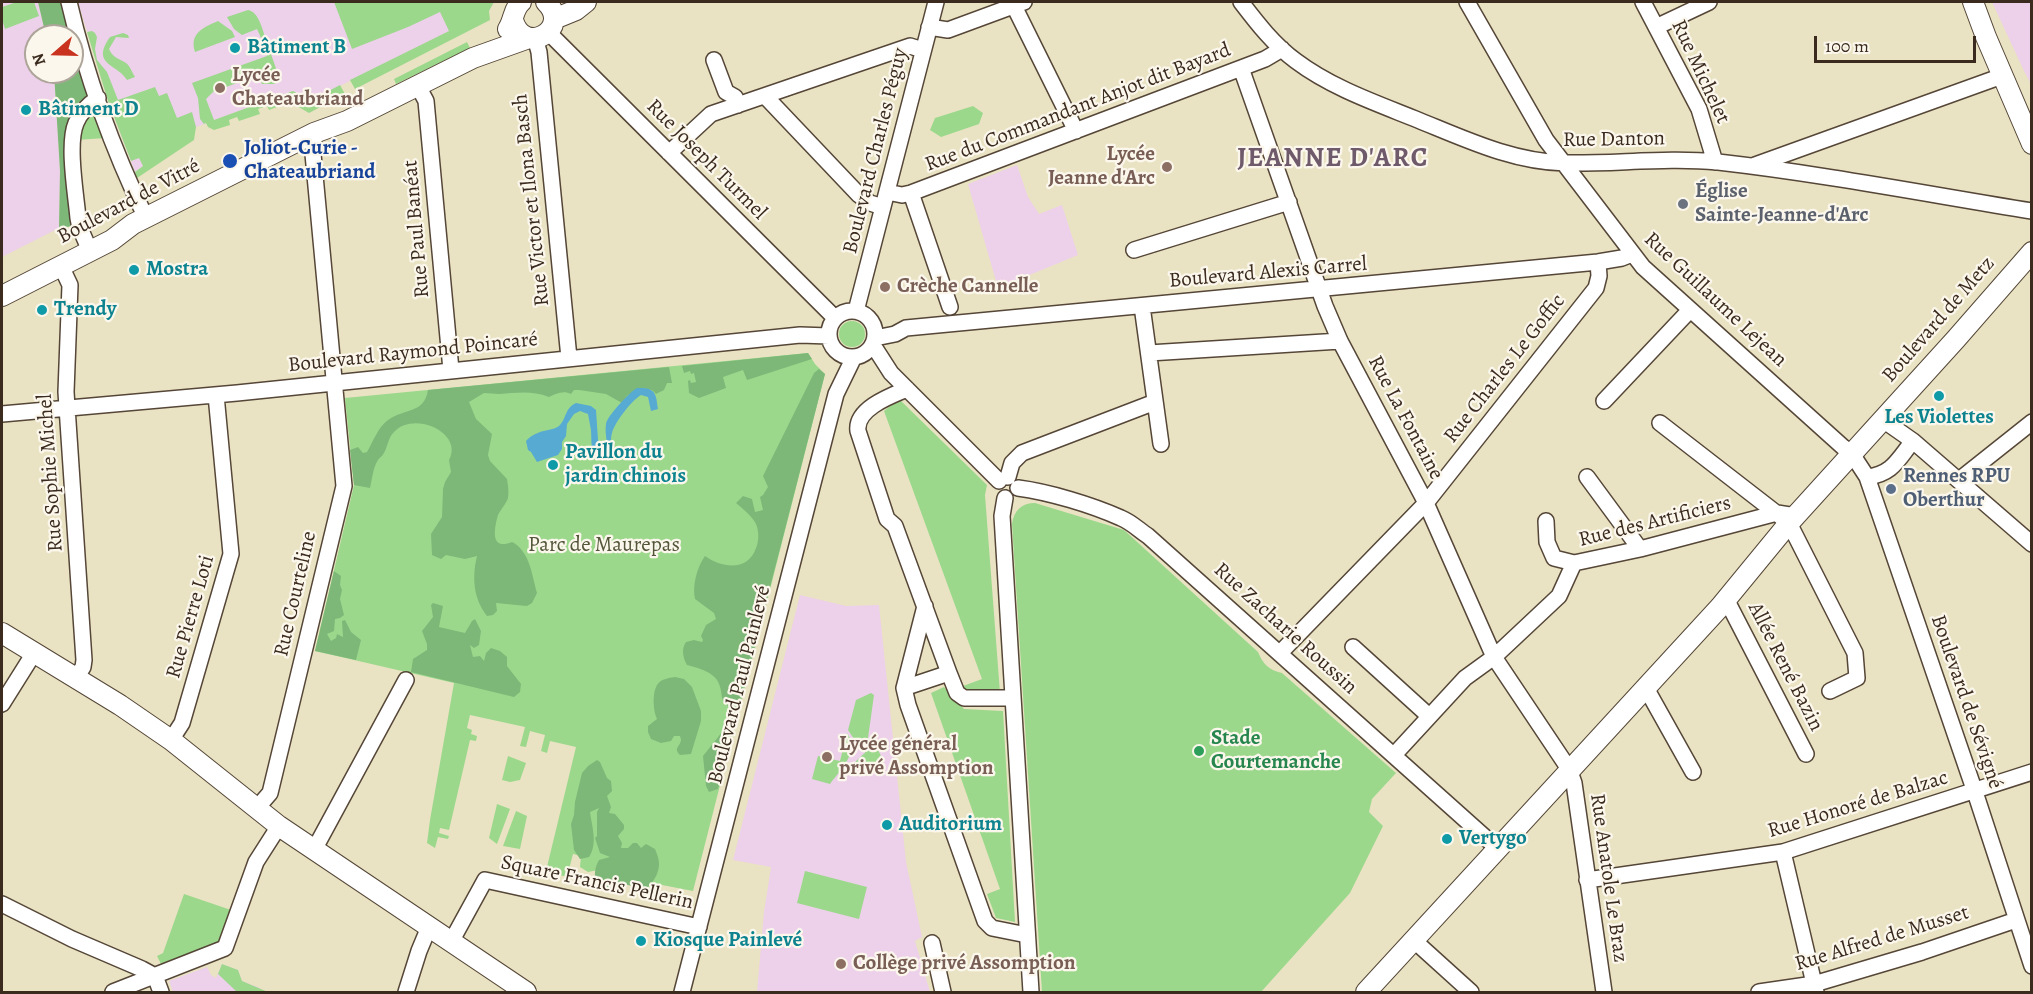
<!DOCTYPE html>
<meta charset="utf-8">
<style>
body{margin:0}
#map{position:relative;width:2033px;height:994px;overflow:hidden;background:#e9e3c3;font-family:Alegreya,serif}
canvas{display:block}
.frame{position:absolute;inset:0;border:3px solid #3b2a1e;pointer-events:none}
.north{position:absolute;left:24px;top:24px;width:60px;height:60px;box-sizing:border-box;background:#fbf7ec;border:2px solid #aea59a;border-radius:50%;rotate:250deg;font-size:16px;font-weight:700;line-height:24px;text-align:center;color:#3b2a1e}
.north::after{content:'';display:block;margin:auto;width:21px;height:27px;background:#c8321e;clip-path:polygon(50% 0,100% 100%,50% 72%,0 100%)}
.scale{position:absolute;left:1814px;top:36px;width:162px;height:27px;box-sizing:border-box;border:3px solid #3b2a1e;border-top:0;padding-left:8px;font-size:18px;line-height:21px;white-space:nowrap;color:#3b2a1e;-webkit-text-stroke:4px #fbf7ec;paint-order:stroke}
</style>
<div id="map">
<canvas width="2033" height="994"></canvas>
<div class="frame"></div>
<div class="north">N</div>
<div class="scale">100 m</div>
</div>
<script>
const g = document.querySelector('canvas').getContext('2d');
g.lineJoin = 'round';
function paint(path, color) { g.fillStyle = color; g.fill(path, 'evenodd'); }
function stroke(path, color, width, dash) { g.strokeStyle = color; g.lineWidth = width; g.lineCap = dash ? 'butt' : 'round'; g.setLineDash(dash || []); g.stroke(path); }
function label(font, color, halo, rows, align = 'center') {
  g.font = font + ' Alegreya,serif'; g.lineWidth = 4.5; g.setLineDash([]); g.textBaseline = 'middle'; g.strokeStyle = halo; g.fillStyle = color; for (const [text, x, y, turn = 0] of rows) {
    g.save(); g.translate(x, y); g.rotate((+turn || 0) * Math.PI / 180); g.textAlign = isNaN(turn) ? turn : align; if (halo) g.strokeText(text, 0, 0); g.fillText(text, 0, 0); g.restore();
  }
}
const built = new Path2D(`
 M2 2H38L46 36H36V72H54L60 171 59 228 2 257Z
 M78 2H494L489 11 310 101 293 91 196 127 135 172 108 101Z
 M1992 2H2031V84L2024 71Z
 M1017 165 1028 197 1039 214 1062 205 1078 255 998 288 968 184Z
 M800 595 846 606 879 605 906 862 922 937 915 941 930 992H757L764 912 771 867 733 860Z
 M222 964 238 970 242 981 260 988 262 992H173L169 981 207 967 211 975 216 978Z`);
const green = new Path2D(`
 M17 2H34L39 16 5 29 2 19V7Z
 M334 2H494L489 11 490 20 355 89 350 80 449 31 440 12 408 27 352 49Z
 M248 10C259 12 262 29 266 39L262 40 257 29 242 35 234 29 227 17Z
 M218 21 232 31 235 37 195 52C189 33 204 27 218 21Z
 M92 31 95 33 97 37 95 49 97 60 107 72 118 100 155 87 159 96 167 93 177 118 192 112 196 127 194 140 137 178 135 172 143 166 139 158 131 161 108 101 87 32Z
 M123 33 128 35 129 38 116 37 109 49C113 58 118 58 126 63 130 66 132 72 135 77L127 80C118 64 90 65 110 37Z
 M467 42 470 48 396 84 394 79Z
 M267 43 278 74 275 84H262L258 75 213 92 206 99 214 120 293 91 310 101 340 85 345 94 309 113 290 102 269 110 267 106 258 109 260 114 239 121 237 117 229 120 230 125 214 130 208 127 206 123 204 124 200 119 198 98 192 83 267 56 264 44Z
 M973 106 983 113 979 124 941 137 930 130 935 118Z
 M96 108 106 138 76 140 83 121Z
 M839 334a13 13 0 1 1 26 0a13 13 0 1 1-26 0Z
 M808 353 815 364 825 374 693 891 662 885 661 889 649 887 645 889 598 870 588 872 580 867 581 856 573 854 567 877 546 871 576 747 550 741 547 753 541 751 545 735 530 731 526 747 520 746 525 727 470 715 467 728 472 730 471 734 477 736 476 741 470 740 449 830 440 828 439 833 449 836 448 839 438 837 435 848 427 843 430 820 454 683 315 651 354 485 345 398Z
 M899 399 987 485 985 495 1000 693 965 692 963 686 982 679 884 411Z
 M1035 503 1124 530 1258 652C1263 664 1269 670 1282 673L1396 773 1372 799 1369 812 1383 826 1350 893 1261 992H1042L1012 524C1014 510 1022 503 1035 503Z
 M944 687 964 709 1003 711 1015 922 996 918 987 894 1000 889 931 693Z
 M871 693 874 695 868 738 854 752V739L848 730 856 700Z
 M847 733C861 751 840 770 830 784L812 779 818 756 840 761Z
 M873 745 876 746 884 762 854 767 853 764Z
 M508 756 526 763 520 780 510 782 502 780Z
 M497 804 510 809 497 844 489 838Z
 M516 811 527 816 520 849 503 846Z
 M805 871 867 887 859 919 797 903Z
 M184 894 231 910 219 943 162 966 157 956 163 953Z
 M222 964 238 970 242 981 268 992H237L218 974Z`);
const forest = new Path2D(`
 M38 2H63L90 91 79 105 73 118 74 226 59 228 60 171 54 72H72V36H46Z
 M808 353 812 359 747 380 743 370 723 377 726 388 699 398 689 393 688 381 690 380 691 383 696 382 694 373 691 374 690 371 684 373 682 366Z
 M669 367 672 383H667L664 390 656 394 652 390 642 388 627 396 622 403 606 394 579 390H574L571 394C563 390 556 394 549 397 531 390 517 393 499 394 494 394 489 393 484 393L469 402 476 419 492 434 488 455 490 461 507 479C508 485 509 492 508 498 506 504 501 509 498 515 494 529 490 551 512 542 530 551 532 576 537 593L532 603 527 606 496 603 497 611 493 615 487 616C473 598 472 577 477 556L465 559 446 555 441 559 432 555 431 534 442 517 443 489 445 482 451 472 449 460C464 433 414 410 394 432 388 438 388 446 384 453 381 458 381 456 378 460 373 467 372 480 370 488L354 485 350 450 358 447 363 453 367 452C373 442 378 427 388 420 405 408 424 414 428 390Z
 M819 369 825 374 718 789 709 792 706 786 703 756 726 727 731 708C718 700 724 696 719 684 715 672 698 668 687 665 683 658 681 649 686 642L694 640 702 642 703 640 701 636 706 625 716 619 714 613 695 599C692 586 697 567 705 556 722 568 748 572 756 548 759 541 759 531 756 524 752 516 743 509 736 503L743 496 752 499 755 512 763 510 760 497 763 495 768 487 763 476 814 373Z
 M334 571 341 576 340 585 342 590 340 599 344 615 340 618 335 619 334 631 327 634 331 641 336 638 337 634 343 637 342 621 345 620 351 632 361 640 356 660 315 651Z
 M433 603 443 606 439 627 465 633 472 621 475 619 481 631 479 645 474 648 470 645 473 657 480 656 484 661 486 653 491 648 500 651 507 657V666L521 684 520 692 514 697 411 672 413 659 427 650V644L422 631 433 617 431 605Z
 M675 677 684 679 692 687 701 711V721L691 754 680 755C673 748 680 747 681 740L680 736H674L671 741 661 743 651 739 648 732V726L657 719C653 711 652 693 657 685 661 679 668 678 675 677Z
 M597 760 600 762 607 778 611 781 612 791 607 796 611 807 609 813 615 814 624 825V829L618 836 622 843 621 848H628L633 843H637L641 848 646 844 655 849C657 854 659 859 659 864 659 875 650 890 638 891V887L623 884 622 886H615L611 889 603 887 599 888C593 880 594 868 599 860L610 857 600 853 595 838 597 836V812L599 808 590 812C592 827 598 844 589 857L580 859 574 850 571 824 574 815 575 802 582 773 588 766Z`);
const water = new Path2D(`
 M637 388C656 387 656 394 658 409L651 411 648 397 641 395C631 401 615 422 612 433 610 439 612 447 611 453L605 459C589 458 592 443 591 430 590 425 589 419 588 414L580 411 574 414 567 424 566 436 562 442V449L558 455 537 462 531 452 528 450 526 441C538 428 553 432 560 425 567 417 565 408 576 403L591 406 596 410 598 440 601 445H604L607 443C606 437 605 430 606 424 607 416 630 392 637 388Z`);
const minor = new Path2D(`
 M69 2C86 75 113 150 146 218
 M1241 2C1257 23 1274 45 1296 61 1332 88 1376 103 1418 120 1465 139 1513 162 1565 163 1616 164 1667 157 1718 162 1823 174 1927 194 2032 211
 M1467 2 1546 140 1643 267 1843 447 1852 454 1867 477 1975 792 2032 966
 M1643 2 1699 109 1715 162
 M1014 6 1076 131
 M929 27 948 30 1024 2
 M1656 27 1709 2
 M548 32 835 318
 M535 38 539 52 569 358
 M714 60 726 92 735 97 738 105
 M1241 68 1325 306 1340 341 1426 503 1494 657 1569 769 1574 783 1604 992
 M418 86 426 101 451 370
 M765 96 859 195 870 203 883 207
 M669 153 711 114 910 46 923 50
 M1755 165 2002 76
 M887 192 902 195 911 193 1265 59 1282 49
 M911 193 950 307
 M1134 250 1289 202
 M90 251 80 228 78 218C76 195 67 144 76 123 80 113 89 104 98 98
 M61 266 70 285 66 392 84 660 83 667 76 678
 M1142 306 1161 444
 M829 334a23 23 0 1 1 46 0a23 23 0 1 1-46 0Z
 M856 311 936 2
 M875 338 895 334 906 328 1598 262 1622 258 1632 254
 M873 345 891 373 999 481
 M1149 353 1340 341
 M907 389C890 396 855 409 858 431L887 519 895 526 949 673
 M1604 401 1690 310
 M2 414 237 393 800 335 829 336
 M1883 420 1913 441 2032 544
 M1660 423 1789 523 1855 653 1857 678 1830 691
 M1008 477 1012 463 1022 453 1155 402
 M1587 477 1640 549
 M1867 477C1893 474 1898 459 1913 441
 M1959 480 2032 422
 M1018 488C1049 492 1092 505 1121 518 1131 522 1139 530 1148 536L1497 848
 M1005 498 1002 516 1031 992
 M1546 521 1547 542 1554 558 1574 563
 M1726 599 1806 754
 M1353 647 1429 716
 M1280 653 1426 503 1596 288 1599 276 1598 262
 M904 688 925 606
 M1646 688 1693 772
 M1013 698H964L957 693 949 673 904 688 908 705 985 921 992 928 1027 935
 M2 704 34 653
 M171 740 182 723 231 554 216 395
 M1394 755 1465 678 1494 657 1559 596 1574 563 1640 549 1777 513 1796 516
 M257 808 270 793 344 486 313 154 314 133
 M314 850 406 680
 M1783 852 1816 992
 M1587 880 1783 852 2032 772
 M2 904 72 939 142 969 155 976
 M451 942 485 880 699 927
 M1411 942 1419 945 1471 992
 M932 943 943 992
 M155 976 161 992
 M113 992 225 948 256 862 279 826
 M406 992 419 951 429 927
 M682 992 836 394 854 357
 M1759 992 1814 984 1922 952 2016 920`);
const major = new Path2D(`
 M1973 2 1986 37 2032 144
 M554 19 576 10 586 2
 M513 20C524 58 573 28 546 2
 M508 29C514 20 513 9 521 2
 M2 296 112 240 133 224 314 133 347 121 473 58 529 38
 M2 633 120 705 171 740 279 826 526 992
 M1366 992 1720 607 1789 523 1956 339 2032 252`);
const markers = [
 [235,48,6,"#0f9aa8"],
 [220,88,6,"#8d6e63"],
 [26,110,6,"#0f9aa8"],
 [230,161,8,"#1a4fb4"],
 [1167,167,6,"#8d6e63"],
 [1683,204,6,"#6b7280"],
 [134,270,6,"#0f9aa8"],
 [885,287,6,"#8d6e63"],
 [42,310,6,"#0f9aa8"],
 [1939,396,6,"#0f9aa8"],
 [553,465,6,"#0f9aa8"],
 [1891,489,6,"#5c6f8a"],
 [1199,751,6,"#2e9e5b"],
 [827,757,6,"#8d6e63"],
 [887,825,6,"#0f9aa8"],
 [1447,839,6,"#0f9aa8"],
 [641,941,6,"#0f9aa8"],
 [841,964,6,"#8d6e63"]
];
const cultureNames = [
 ["Bâtiment B",247,48],
 ["Bâtiment D",38,110],
 ["Mostra",146,270],
 ["Trendy",54,310],
 ["Les Violettes",1939,418,"center"],
 ["Pavillon du",565,453],
 ["jardin chinois",565,477],
 ["Auditorium",899,825],
 ["Vertygo",1459,839],
 ["Kiosque Painlevé",653,941]
];
const streetNames = [
 ["Rue Michelet",1700,72,65],
 ["Rue du Commandant Anjot dit Bayard",1078,108,-21],
 ["Rue Danton",1614,140,-1],
 ["Boulevard Charles Péguy",876,151,-76],
 ["Rue Joseph Turmel",706,160,45],
 ["Rue Victor et Ilona Basch",532,200,-96],
 ["Boulevard de Vitré",129,202,-28],
 ["Rue Paul Banéat",417,229,-95],
 ["Boulevard Alexis Carrel",1268,273,-5],
 ["Rue Guillaume Lejean",1715,300,43],
 ["Boulevard de Metz",1939,320,-49],
 ["Boulevard Raymond Poincaré",413,353,-6],
 ["Rue Charles Le Goffic",1505,369,-52],
 ["Rue La Fontaine",1405,418,62],
 ["Rue Sophie Michel",51,473,-94],
 ["Rue des Artificiers",1655,522,-14],
 ["Rue Courteline",296,594,-77],
 ["Rue Pierre Loti",191,617,-74],
 ["Rue Zacharie Roussin",1285,629,42],
 ["Allée René Bazin",1785,667,63],
 ["Boulevard Paul Painlevé",740,685,-76],
 ["Boulevard de Sévigné",1966,702,71],
 ["Rue Honoré de Balzac",1858,805,-17],
 ["Rue Anatole Le Braz",1608,878,82],
 ["Square Francis Pellerin",597,883,12],
 ["Rue Alfred de Musset",1882,939,-17]
];
const educationNames = [
 ["Lycée",232,76],
 ["Chateaubriand",232,100],
 ["Lycée",1155,155,"right"],
 ["Jeanne d'Arc",1155,179,"right"],
 ["Crèche Cannelle",897,287],
 ["Lycée général",839,745],
 ["privé Assomption",839,769],
 ["Collège privé Assomption",853,964]
];
const transitNames = [
 ["Joliot-Curie -",244,149],
 ["Chateaubriand",244,173]
];
const worshipNames = [
 ["Église",1695,192],
 ["Sainte-Jeanne-d'Arc",1695,216]
];
const serviceNames = [
 ["Rennes RPU",1903,477],
 ["Oberthur",1903,501]
];
const parkNames = [
 ["Parc de Maurepas",604,546]
];
const leisureNames = [
 ["Stade",1211,739],
 ["Courtemanche",1211,763]
];
const districtNames = [
 ["JEANNE D'ARC",1333,159]
];
paint(built, '#edd0e9');
paint(green, '#9cd88c');
paint(forest, '#7db878');
paint(water, '#57aad2');
stroke(minor, '#554637', 18);
stroke(major, '#554637', 22);
stroke(minor, '#fff', 15);
stroke(major, '#fff', 20);
for (const [x, y, r, color] of markers) { const dot = new Path2D(); dot.arc(x, y, r, 0, 2 * Math.PI); g.fillStyle = color; g.fill(dot); stroke(dot, '#fbf7ec', 2); }
label('bold 21px', '#0d838f', '#fbf7ec', cultureNames, 'left');
label('21px', '#3b2a1e', '#fbf7ec', streetNames);
label('bold 21px', '#785e54', '#fbf7ec', educationNames, 'left');
label('bold 21px', '#164399', '#fbf7ec', transitNames, 'left');
label('bold 21px', '#5b616d', '#fbf7ec', worshipNames, 'left');
label('bold 21px', '#4e5e75', '#fbf7ec', serviceNames, 'left');
label('21px', '#53563a', '#fbf7ec', parkNames);
label('bold 21px', '#27864d', '#fbf7ec', leisureNames, 'left');
g.letterSpacing = '1.5px';
label('bold 27px', '#6e5a6b', '#fbf7ec', districtNames);
g.letterSpacing = '0px';
</script>
